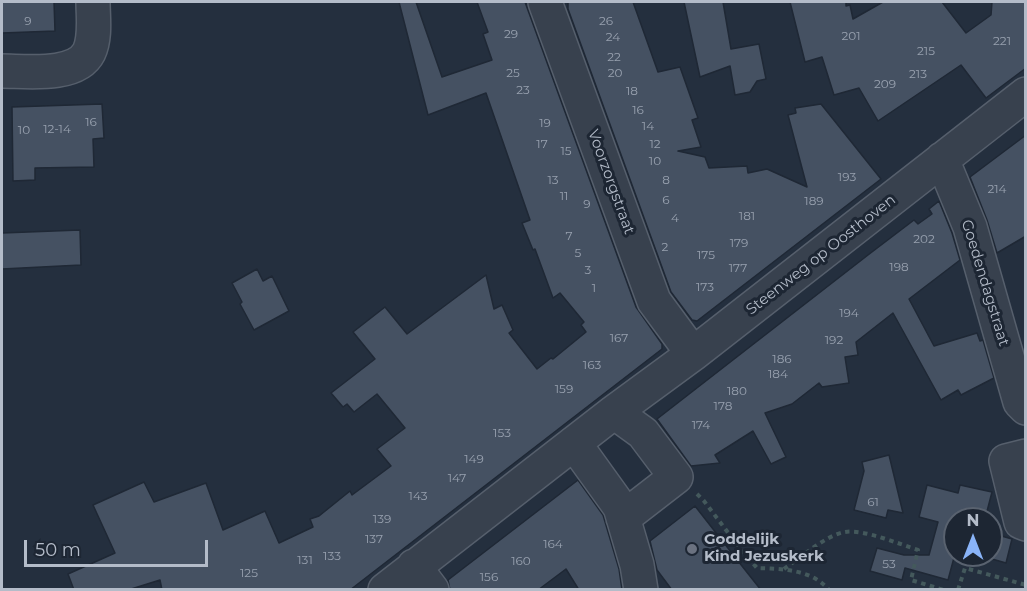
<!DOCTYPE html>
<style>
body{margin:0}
#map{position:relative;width:1027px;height:591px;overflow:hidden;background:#242f3e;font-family:Montserrat,sans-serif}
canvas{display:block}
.frame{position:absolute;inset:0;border:3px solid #b4bcc9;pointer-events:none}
.north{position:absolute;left:943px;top:507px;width:60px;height:60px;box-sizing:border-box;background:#1d2633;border:2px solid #59626f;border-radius:50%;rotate:0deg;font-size:16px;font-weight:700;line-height:24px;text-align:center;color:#b4bcc9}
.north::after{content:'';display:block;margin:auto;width:21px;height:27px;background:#8ab4f8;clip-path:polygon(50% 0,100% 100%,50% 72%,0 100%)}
.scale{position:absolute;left:24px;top:540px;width:184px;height:27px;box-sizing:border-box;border:3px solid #b4bcc9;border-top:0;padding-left:8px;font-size:18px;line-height:21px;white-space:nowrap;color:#b4bcc9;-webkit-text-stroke:4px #1d2633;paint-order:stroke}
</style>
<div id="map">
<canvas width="1027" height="591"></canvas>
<div class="frame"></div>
<div class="north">N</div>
<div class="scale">50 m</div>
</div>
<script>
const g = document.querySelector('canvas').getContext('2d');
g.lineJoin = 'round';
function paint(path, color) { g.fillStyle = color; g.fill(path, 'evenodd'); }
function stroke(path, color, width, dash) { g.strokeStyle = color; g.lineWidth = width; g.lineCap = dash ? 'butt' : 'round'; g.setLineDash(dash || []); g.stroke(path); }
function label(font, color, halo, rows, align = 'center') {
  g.font = font + ' Montserrat,sans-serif'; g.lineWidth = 6; g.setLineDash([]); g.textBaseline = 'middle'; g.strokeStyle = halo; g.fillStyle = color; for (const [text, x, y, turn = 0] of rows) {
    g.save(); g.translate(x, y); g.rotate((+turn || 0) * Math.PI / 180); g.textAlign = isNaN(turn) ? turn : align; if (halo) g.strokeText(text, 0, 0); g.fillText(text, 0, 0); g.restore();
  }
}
const building = new Path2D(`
 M2 2H54L55 31 2 33Z
 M399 2H416L442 77 492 60 483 34 488 32 477 2H525L636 307 662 344V349L350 590H162L160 580 128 590H74L68 574 115 553 93 505 144 482 154 502 206 483 223 530 265 511 279 543 313 527 310 519 319 516 350 491 352 495 391 466 377 449 405 428 377 394 354 412 347 404 343 407 331 393 375 359 353 332 385 307 407 334 486 275 494 309 502 305 513 330 509 333 537 369 551 358 553 359 586 332 581 325 584 322 560 293 553 298 535 249 533 250 522 223 530 220 486 93 428 115Z
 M568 2H633L658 72 680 67 698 118 692 120 701 147 678 151 705 157 709 168 747 166 748 173 767 169 807 187 788 115 796 113 795 108 821 104 881 179 697 321 692 320 671 292 568 9Z
 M684 2H723L731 49 759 44 766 79 757 81 750 92 735 95 730 66 700 77Z
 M790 2H846V6L850 5 853 19 883 2H942L966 33 991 15 992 2H1026V68L986 98 961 65 878 121 859 88 834 95 822 57 805 62Z
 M102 104 104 138 93 139 94 167 35 168V180L13 181 12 107Z
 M1026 135V236L997 253 987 220 970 177Z
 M939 201 952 233 960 260 909 299 934 346 977 333 980 341 983 340 994 378 961 395 958 390 941 400 893 313 856 342 858 355 845 357 849 383 822 387 819 383 792 404 765 413 786 457 771 464 753 431 715 455 720 463 691 466 657 419 868 255 914 220 918 224 932 214 929 209Z
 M80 230 81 265 2 269V233Z
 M257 269 263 281 272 276 289 311 254 330 240 304 242 302 232 283Z
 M889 455 903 513 888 510 886 518 854 510 864 471 862 462Z
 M578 480 603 515 619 569 622 590H579L566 569 538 590H450L448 580Z
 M927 485 958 493 960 485 992 492 985 519H955V554L948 580 905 568 902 580 870 571 877 548 904 555H929L938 522 919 517Z
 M695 506 742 566 761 590H672L657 570 650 541Z
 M991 533 1012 539 1006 563 978 555H991Z`);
const path = new Path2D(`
 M697 494 704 501 739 547 757 568C783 569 811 569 829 590
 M784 569C800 558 826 535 845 532 864 529 899 544 918 550L911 580 944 590
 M958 590 965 568 1026 585`);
const minor = new Path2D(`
 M545 2 654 301 693 354
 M2 71C25 71 76 78 89 52 96 37 93 17 93 2
 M942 159 970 227 1020 402 1026 408
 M614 412 643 433 676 477 623 518
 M574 443 620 507 637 565 641 590
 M1026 456 1006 461 1021 522 1026 524
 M414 566 432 590
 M385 590 614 412 693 354 1026 94`);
const markers = [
 [692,549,6,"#6b7280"]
];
const numberNames = [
 ["9",28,21],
 ["26",606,21],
 ["29",511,34],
 ["201",851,36],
 ["24",613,37],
 ["221",1002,41],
 ["215",926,51],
 ["22",614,57],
 ["25",513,73],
 ["20",615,73],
 ["213",918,74],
 ["209",885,84],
 ["23",523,90],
 ["18",632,91],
 ["16",638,110],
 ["16",91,122],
 ["19",545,123],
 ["14",648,126],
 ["12-14",57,129],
 ["10",24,130],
 ["17",542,144],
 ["12",655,144],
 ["15",566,151],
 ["10",655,161],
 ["193",847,177],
 ["13",553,180],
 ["8",666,180],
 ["214",997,189],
 ["11",564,196],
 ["6",666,200],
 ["189",814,201],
 ["9",587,204],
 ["181",747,216],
 ["4",675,218],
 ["7",569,236],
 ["202",924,239],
 ["179",739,243],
 ["2",665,247],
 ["5",578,253],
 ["175",706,255],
 ["198",899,267],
 ["177",738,268],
 ["3",588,270],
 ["173",705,287],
 ["1",594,288],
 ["194",849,313],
 ["167",619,338],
 ["192",834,340],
 ["186",782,359],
 ["163",592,365],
 ["184",778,374],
 ["159",564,389],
 ["180",737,391],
 ["178",723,406],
 ["174",701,425],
 ["153",502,433],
 ["149",474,459],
 ["147",457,478],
 ["143",418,496],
 ["61",873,502],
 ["139",382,519],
 ["137",374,539],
 ["164",553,544],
 ["133",332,556],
 ["131",305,560],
 ["160",521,561],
 ["53",889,564],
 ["125",249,573],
 ["156",489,577]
];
const streetNames = [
 ["Voorzorgstraat",611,182,70],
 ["Steenweg op Oosthoven",821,255,-38],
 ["Goedendagstraat",985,283,73]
];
const poiNames = [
 ["Goddelijk",704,540],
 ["Kind Jezuskerk",704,557]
];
paint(building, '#455162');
stroke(building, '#1f2835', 1.5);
stroke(minor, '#565f6c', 36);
stroke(path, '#44595c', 4, [4.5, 4.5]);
stroke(minor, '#38414e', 33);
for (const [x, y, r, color] of markers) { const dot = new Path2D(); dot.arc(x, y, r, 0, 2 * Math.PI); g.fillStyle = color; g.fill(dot); stroke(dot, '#1d2633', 2); }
label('12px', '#98a1af', null, numberNames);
label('15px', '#b4bcc9', '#1d2633', streetNames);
label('bold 15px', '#b4bcc9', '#1d2633', poiNames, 'left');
</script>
